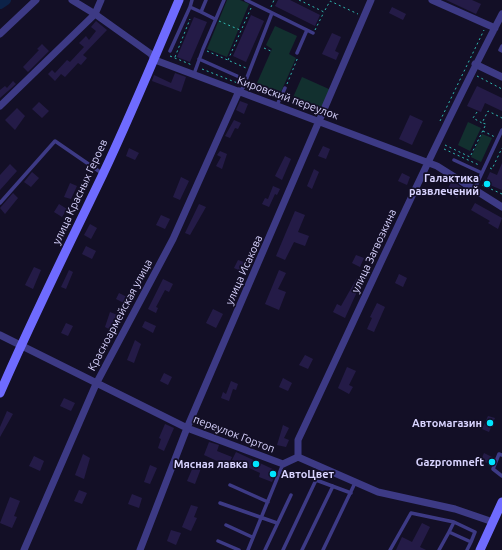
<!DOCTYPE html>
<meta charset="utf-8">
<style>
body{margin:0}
canvas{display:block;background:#130f26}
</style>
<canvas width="502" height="550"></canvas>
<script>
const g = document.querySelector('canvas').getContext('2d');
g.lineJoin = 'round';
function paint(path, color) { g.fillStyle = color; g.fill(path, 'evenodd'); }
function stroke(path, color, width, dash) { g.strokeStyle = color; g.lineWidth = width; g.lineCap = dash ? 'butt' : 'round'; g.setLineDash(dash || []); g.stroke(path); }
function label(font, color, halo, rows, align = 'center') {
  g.font = font + ' Ubuntu,sans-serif'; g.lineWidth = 3.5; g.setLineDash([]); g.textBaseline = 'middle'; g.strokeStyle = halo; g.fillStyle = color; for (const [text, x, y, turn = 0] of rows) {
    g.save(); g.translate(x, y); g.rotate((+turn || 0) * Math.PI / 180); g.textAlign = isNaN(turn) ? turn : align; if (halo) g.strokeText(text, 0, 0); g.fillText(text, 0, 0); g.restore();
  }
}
const green = new Path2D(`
 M227 0H240L249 4 227 57 207 49Z
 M275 26 297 36 289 54 296 58 280 94 257 83 272 49 266 45Z
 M302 77 331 90 320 115 291 102Z
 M468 122 481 128 470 151 458 145Z
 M482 134 492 138 481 162 471 157Z`);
const river = new Path2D(`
 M0 4 6 0`);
const building = new Path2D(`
 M278 0H290L320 15 315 26 275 6Z
 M446 0H472L481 4 476 14Z
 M392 7 406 14 403 20 389 13Z
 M251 15 264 21 246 62 233 56Z
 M194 17 207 22 190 62 177 57Z
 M96 21 107 30 83 55 87 58 81 65 78 63 65 77 61 74 55 81 48 74 52 70 55 73 67 60 70 62 84 47 79 43 86 36 89 40 96 31 91 27Z
 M332 33 341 37 335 51 339 53 336 60 322 54Z
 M42 44 49 51 28 72 23 67 39 50 37 49Z
 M175 73 186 77 181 92 152 81 154 75 171 83Z
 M13 81 16 84 0 98V90L5 86 7 88Z
 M477 86 502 98V111L485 103 481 112 467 106Z
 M240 101 248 104 244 114 236 110Z
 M39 102 49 111 42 118 32 109Z
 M17 108 25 116 15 130 5 120Z
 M410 115 423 121 412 145 399 139Z
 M234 120 241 123 238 129 235 128 230 138 225 136Z
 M323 146 330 149 326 159 318 156Z
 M129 148 139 153 135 160 126 156Z
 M220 151 227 154 222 169 216 166 221 157 217 155Z
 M285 156 291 159 282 180 275 176Z
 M502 163V190L485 183 490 172 497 175Z
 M10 164 17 171 0 190V175Z
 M314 169 319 172 312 189 307 186Z
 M32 172 39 178 31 187 24 182Z
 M402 173 410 177 407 185 398 181Z
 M181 177 189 181 180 200 173 197Z
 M452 181 463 188 457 198 446 191Z
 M70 183 77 186 71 199 64 197Z
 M273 186 280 189 277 195 275 194 269 207 262 204 265 198 268 199Z
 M13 193 18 198 5 214 0 208Z
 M475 203 502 218 498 229 488 223 490 221 471 210Z
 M59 204 67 209 62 217 54 212Z
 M199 204 206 207 190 235 185 233Z
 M295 211 305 215 298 232 309 236 305 246 294 242 285 260 276 256Z
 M161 215 170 219 165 229 156 225Z
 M90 224 97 228 91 239 84 235Z
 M86 246 96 251 92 259 82 254Z
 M356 255 364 258 360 267 352 263Z
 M238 260 247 263 243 272 234 268Z
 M34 267 41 270 33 289 25 285Z
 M69 270 73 272 66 289 61 287Z
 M279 270 286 273 278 289 286 292 279 310 265 304Z
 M399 274 407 278 403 287 395 283Z
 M357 278 362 281 345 318 333 312 337 304 341 306Z
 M163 279 173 284 169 292 165 290 156 307 158 308 156 313 148 309Z
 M119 293 129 298 126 304 116 299Z
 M377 303 385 307 374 332 367 329 372 318 370 317Z
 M213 309 223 314 216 328 206 323Z
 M110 312 120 316 113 331 105 327Z
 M145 321 156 326 153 333 142 327Z
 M66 323 73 326 68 336 61 333Z
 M135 340 141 344 134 363 127 360Z
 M305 355 313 359 308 369 299 365Z
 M347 367 356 371 349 385 353 387 349 394 338 388Z
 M164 373 172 377 168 385 160 381Z
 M283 378 292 383 288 391 279 387Z
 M231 381 238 384 236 390 233 389 229 401 221 398 223 392 226 394Z
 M64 398 75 403 71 411 60 406Z
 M7 411 13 414 0 437V427Z
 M488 416 495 418 489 432 482 429Z
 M165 424 174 428 164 451 158 448 161 439 159 438Z
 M283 425 289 428 284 438 289 440 286 447 277 445Z
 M209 442 219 445 217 451 232 457 228 466 204 455Z
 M236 452 277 471 272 482 259 477 260 473 232 460Z
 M484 453 494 458 491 465 481 460Z
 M83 454 90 458 84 479 75 475Z
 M34 456 44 461 40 471 29 466Z
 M196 460 203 463 195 484 187 481Z
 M150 465 157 468 150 484 144 482Z
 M79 490 87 493 82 504 74 501Z
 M132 494 142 498 139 508 128 504Z
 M10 497 20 501 14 516 17 517 12 528 0 523Z
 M191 505 198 507 194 517 197 518 191 531 182 527Z
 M422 523 430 527 420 547 426 550H396L402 537 412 542Z
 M171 530 181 533 176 545 167 541Z`);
const path = new Path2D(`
 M299 0 324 12 330 1 358 14
 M271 7 274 0
 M219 21 240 30
 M315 30 324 12
 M264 48 273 52
 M207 51 246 68
 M170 56 192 65
 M175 57 190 19
 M228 60 251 8
 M202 69 240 84
 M477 76 502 89
 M287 84 298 57
 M248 87 264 94
 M477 112 473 118 482 123 488 111 502 118
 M440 121 484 30
 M483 131 495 137
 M445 145 470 157 486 124 482 123
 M444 149 479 165
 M490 168 492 169 502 148
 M482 185 502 194`);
const lane = new Path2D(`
 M206 0 201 12 215 19
 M246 0 313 33
 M190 7 192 0
 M502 46 500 50 502 51
 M170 51 190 7 201 12
 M297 53 307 30
 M199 59 246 80 272 13
 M194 74 203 49 224 0
 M239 91 243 88 246 80
 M277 105 285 88
 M454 160 482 173
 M474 190 502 130
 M0 203 55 141 103 174
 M502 455 499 454 493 469 502 476
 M230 485 268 502
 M220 503 277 523
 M226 525 252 537
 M449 532 454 522
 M218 541 239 550
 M248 550 283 464
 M265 550 291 495
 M283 550 316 480 351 493
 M302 550 333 486
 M323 550 355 483
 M390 550 411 513 454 522 475 532 471 542
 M439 550 449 532 471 542 467 550`);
const street = new Path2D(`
 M72 0 95 14 151 54 155 60 437 166 502 207
 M432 0 495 28
 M0 34 36 0
 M475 64 502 77
 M0 106 95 14 101 0
 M0 335 187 428 283 464 298 457 378 492 455 509 493 522
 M298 457V440C365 298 429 154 502 14
 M24 550 96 384 173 239 239 91
 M140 550 187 428 371 0`);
const secondary = new Path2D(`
 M0 393C32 319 68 247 103 174 130 117 154 59 179 0
 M480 550 502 502`);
const markers = [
 [487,184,4,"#00e5ff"],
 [490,423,4,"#00e5ff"],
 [492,462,4,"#00e5ff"],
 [256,464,4,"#00e5ff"],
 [273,474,4,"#00e5ff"]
];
const streetNames = [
 ["Кировский переулок",288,98,20],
 ["улица Красных Героев",80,192,-65],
 ["улица Загвозкина",374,251,-65],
 ["улица Исакова",244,270,-66],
 ["Красноармейская улица",120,315,-62],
 ["переулок Гортоп",234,434,21]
];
const poiNames = [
 ["Галактика",479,178],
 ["развлечений",479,191],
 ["Автомагазин",482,423],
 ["Gazpromneft",484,462],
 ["Мясная лавка",248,464],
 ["АвтоЦвет",281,474,"left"]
];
paint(green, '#12302f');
stroke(river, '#0c2248', 10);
paint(building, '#241b47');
stroke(path, '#2fb8b0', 1, [2, 3]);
stroke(lane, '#3d3a85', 3.5);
stroke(street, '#3d3a85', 7);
stroke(secondary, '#6f6bff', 9);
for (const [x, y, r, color] of markers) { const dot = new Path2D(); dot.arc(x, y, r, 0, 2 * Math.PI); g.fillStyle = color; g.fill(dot); stroke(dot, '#130f26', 1.5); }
label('11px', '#d9d4ff', '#130f26', streetNames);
label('bold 11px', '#d9d4ff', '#130f26', poiNames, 'right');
</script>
